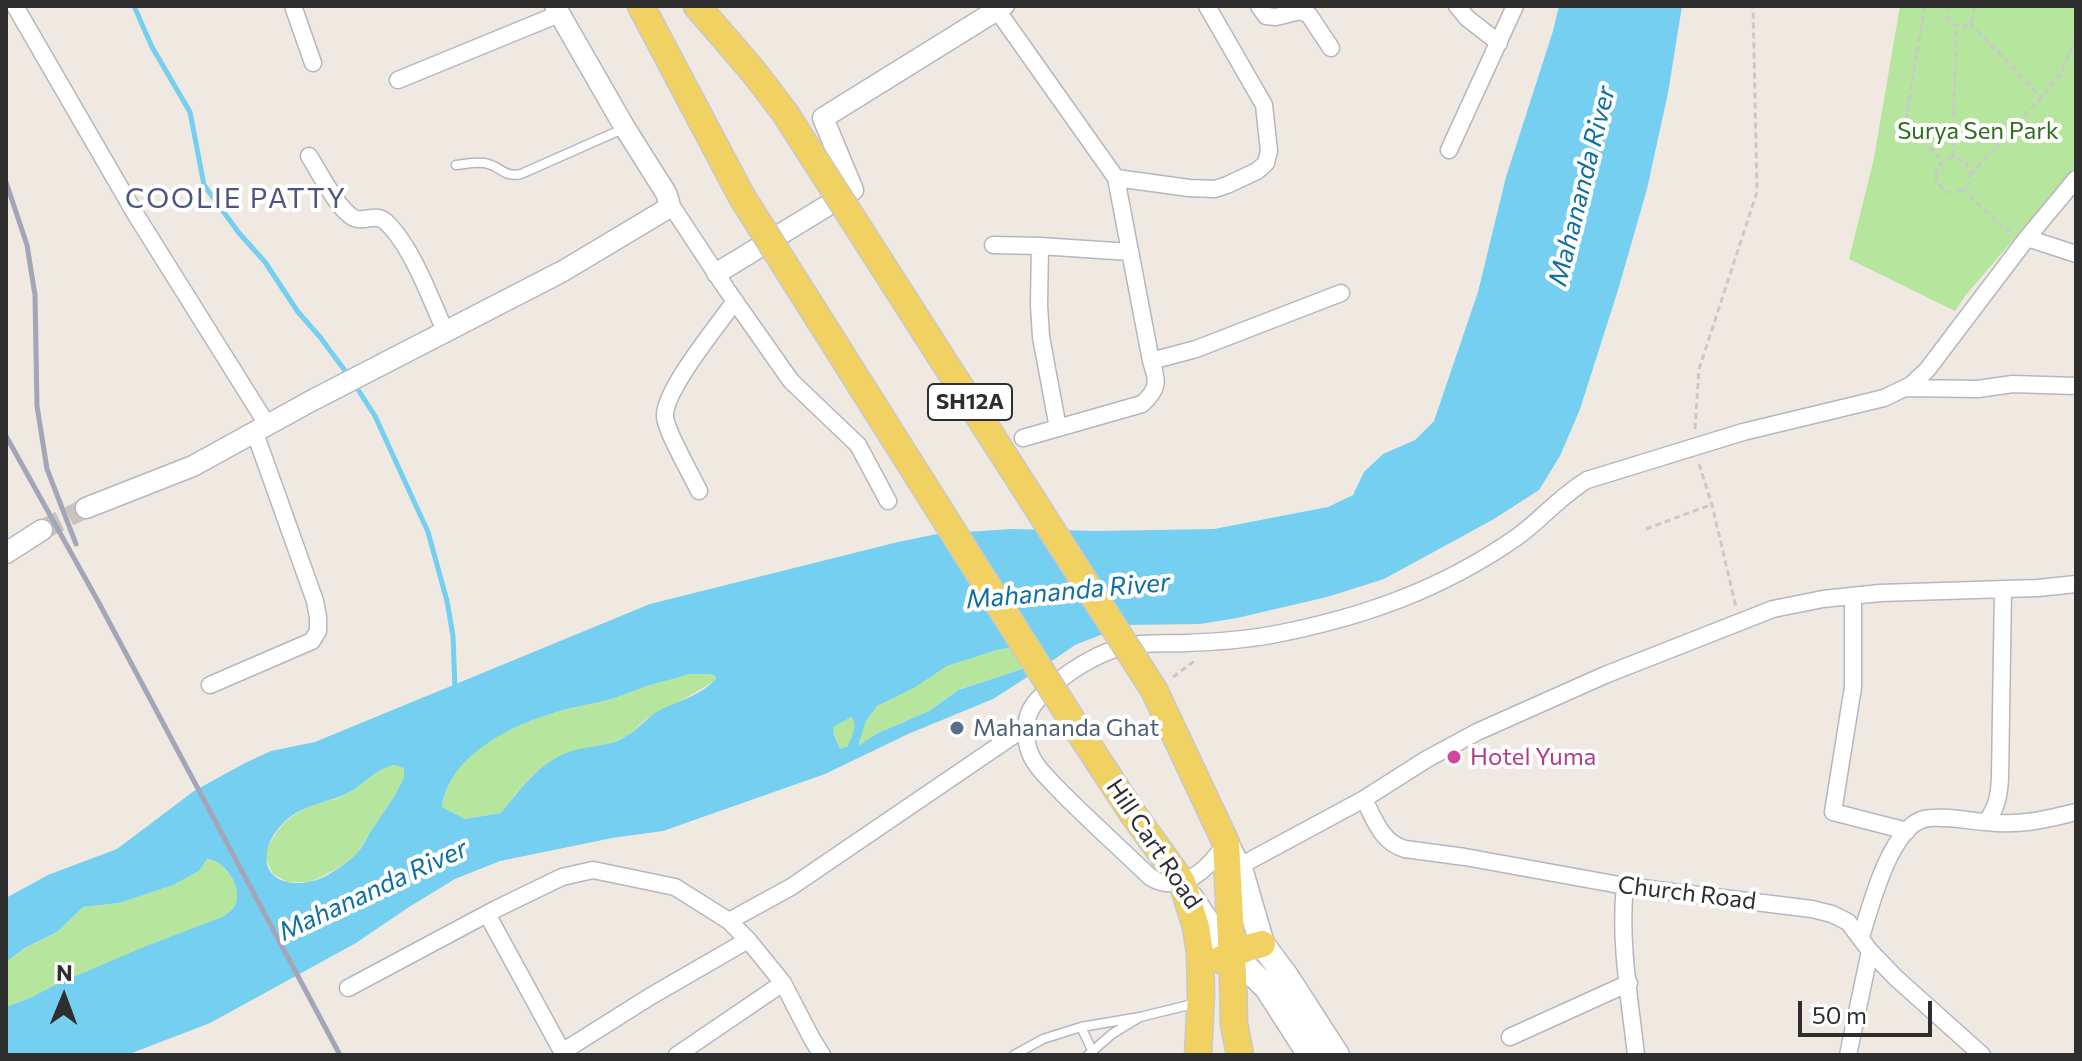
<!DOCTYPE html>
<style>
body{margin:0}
#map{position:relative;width:2082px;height:1061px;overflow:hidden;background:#efe9e1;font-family:Commissioner,sans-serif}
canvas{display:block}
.frame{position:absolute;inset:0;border:8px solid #2e2e2e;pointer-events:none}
.north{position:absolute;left:24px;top:957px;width:80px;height:80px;-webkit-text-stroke:6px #fff;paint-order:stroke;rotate:1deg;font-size:22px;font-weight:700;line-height:32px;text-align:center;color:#2e2e2e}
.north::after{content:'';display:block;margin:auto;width:28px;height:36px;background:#2e2e2e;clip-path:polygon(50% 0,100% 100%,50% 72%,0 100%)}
.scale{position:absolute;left:1798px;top:1001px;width:134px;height:36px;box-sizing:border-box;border:4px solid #2e2e2e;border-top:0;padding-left:10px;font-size:24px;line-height:28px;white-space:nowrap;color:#2e2e2e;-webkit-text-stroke:6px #fff;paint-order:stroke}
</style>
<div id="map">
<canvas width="2082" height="1061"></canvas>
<div class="frame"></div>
<div class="north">N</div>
<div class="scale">50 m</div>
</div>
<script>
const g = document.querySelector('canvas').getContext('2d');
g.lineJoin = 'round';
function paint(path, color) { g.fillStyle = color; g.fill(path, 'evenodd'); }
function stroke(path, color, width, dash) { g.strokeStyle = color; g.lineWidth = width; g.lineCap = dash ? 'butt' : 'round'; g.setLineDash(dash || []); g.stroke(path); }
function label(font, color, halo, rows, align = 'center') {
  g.font = font + ' Commissioner,sans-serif'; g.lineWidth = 8; g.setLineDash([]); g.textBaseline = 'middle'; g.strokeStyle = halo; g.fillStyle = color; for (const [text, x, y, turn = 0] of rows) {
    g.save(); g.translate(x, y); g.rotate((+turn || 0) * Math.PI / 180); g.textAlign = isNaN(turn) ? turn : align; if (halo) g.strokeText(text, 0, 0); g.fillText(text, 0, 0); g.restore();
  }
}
const green = new Path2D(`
 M1900 6H2076V167L1965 296 1955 311 1849 259 1874 158Z
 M1013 647 1025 668 957 690 929 711 876 734 857 747 866 721 877 706 914 688 947 666 997 650Z
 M689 674H710L715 676 716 680 684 699 646 719 628 736 607 744 573 751 559 757 533 775 517 792 501 813 465 819 442 807C449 756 509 726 553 713 570 707 589 705 607 700 619 697 630 692 641 688 657 682 673 680 689 674Z
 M851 717C859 725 852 737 848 746L840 749 832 729 833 726Z
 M394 765 404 768V777L400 787 355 856 338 868 311 882H287L273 874 265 857C272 831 290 814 314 804 322 801 331 801 338 798 356 791 370 776 386 767Z
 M207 859C225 862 242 886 236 903 233 910 228 913 222 917L57 984 32 997 6 1007V962L26 948 57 932 83 907 119 903 173 885 199 871Z`);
const water = new Path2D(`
 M1559 6H1682L1668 93 1647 189 1618 290 1580 409 1560 456 1539 490 1494 519 1384 579 1327 597 1237 618 1200 624 1126 625 1075 645 1046 665 993 699 908 734 825 774 663 831 612 838 500 861 455 879 409 907 356 943 210 1023 132 1053 124 1055H6V1007L32 997 57 984 144 947 222 917C228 913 233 910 236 903 242 886 225 861 207 859L199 871 173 885 119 903 83 907 57 932 25 948 6 962V898L48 875 117 849 194 791 245 763 271 751 315 742 650 604 898 542 937 534 1011 529 1096 531 1214 529 1328 507 1353 495 1364 472 1383 454 1415 440 1434 421 1478 292 1506 177 1553 31ZM1013 647 1025 668 958 690 929 711 876 734 858 746 866 721 877 706 914 688 947 666 997 650ZM689 674H710L715 676 716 679C702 694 680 701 662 709 647 716 638 731 623 738 608 746 591 746 575 750 542 759 521 788 501 813L465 819 442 807C449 756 510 726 553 713 570 707 589 705 607 700 619 697 630 692 641 688 657 682 673 680 689 674ZM851 717C859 725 851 737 848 746L840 749 834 735 833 727ZM394 765 404 768V777L400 786C392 801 382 814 373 828 366 838 362 850 352 858 341 867 323 880 309 882 256 890 256 844 290 817 305 805 324 803 341 796 361 789 374 769 394 765Z`);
const stream = new Path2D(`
 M134 6 152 47 190 112 204 185 239 233 265 262 298 312 320 337 349 376
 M355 385 375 416 428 532 447 601 453 636 455 690`);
const tertiaryTunnel = new Path2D(`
 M42 530 86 508`);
const path = new Path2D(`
 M1925 6 1906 117 1942 162
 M1947 6V18C1959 34 1978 26 1973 6
 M1970 23 2041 97
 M1953 157 1956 26
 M1936 175a17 17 0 1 1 34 0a17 17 0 1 1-34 0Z
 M1970 175 2049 89 2060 74 2076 39
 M1962 189 2004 228 2010 231
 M1695 429 1699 369 1757 192 1753 6
 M1699 464 1712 505 1736 607
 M1646 529 1710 505
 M1173 677 1196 660`);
const service = new Path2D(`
 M456 165C465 164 475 162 484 163 500 165 503 178 521 174L625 128
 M1081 1027 1092 1050
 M1014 1055 1043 1039 1081 1027 1140 1017
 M1088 1055 1112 1034 1140 1017 1197 1003`);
const minor = new Path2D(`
 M15 6 136 215 268 426
 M293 6 313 63
 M1006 6 997 10 1116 178 1151 361C1158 381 1159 389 1142 404L1023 438
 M1259 6 1266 16 1276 17 1300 11 1309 15 1331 48
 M1457 6 1467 18 1499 43
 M398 80 559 14
 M1449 150 1515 6
 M309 156C319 171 340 215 357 219 368 221 376 213 386 222 411 245 431 299 445 331
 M1116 178 1189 188 1215 189 1227 185 1257 171 1266 163 1269 151 1264 105 1207 6
 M669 202 727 290 791 381 858 445 888 501
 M2027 238 2076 179
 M993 245 1040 246 1130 252
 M1040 246 1039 305 1041 337 1058 428
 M1151 361 1196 349 1341 293
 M1906 388 1978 389 2013 384 2076 386
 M699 491C692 476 666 431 665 417 663 391 719 324 735 301
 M1853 596V687L1833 812 1907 831
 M210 685 312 641 318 631V617L315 601 255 433
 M1364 799C1374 819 1382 843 1405 849L1465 857 1625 886 1812 909 1832 914 1848 922 1870 951 1896 978 1982 1055
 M1986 822C2020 826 2044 820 2076 812
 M1226 843C1209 868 1182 896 1150 877 1121 849 1091 822 1062 793 1053 783 1041 773 1034 761 1027 750 1024 733 1027 720 1030 704 1044 693 1056 683 1075 667 1101 652 1125 646 1145 642 1166 644 1186 643 1214 642 1243 640 1271 635 1361 618 1441 590 1517 537 1542 519 1559 497 1587 480L1743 432 1884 398 1911 385 1927 370 2027 238 2076 254
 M1238 867 1364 799 1427 759 1477 732 1605 675 1773 609 1823 599 1880 593 2038 588 2076 584
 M1625 886C1619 940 1630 1001 1636 1055
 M487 914 564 1055
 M729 921 791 887 1026 727
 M1861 937C1870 908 1890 828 1924 819 1940 815 1969 821 1986 822 1997 808 1999 796 2000 778L2003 589
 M348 988 496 909 562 877 593 870 675 887 729 921 748 940 783 983 812 1039 822 1055
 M1510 1037 1629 983
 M562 1052 651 996 748 940
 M677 1055 783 983
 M1848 1055 1870 951`);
const tertiary = new Path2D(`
 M717 273 853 190 823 118 997 10 999 6
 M86 508 193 466 311 401 563 271 665 210 669 202 666 193 625 128 555 6
 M6 553 42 530`);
const secondary = new Path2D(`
 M1227 845 1242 875 1262 944 1286 976 1337 1055
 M1191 898 1212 929 1232 953 1267 988 1310 1055`);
const primary = new Path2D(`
 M641 6 742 197
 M697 6 753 71 785 113
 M1154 690 1226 843 1233 976 1234 1024 1240 1055
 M1080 733 1133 814 1182 882 1196 927 1200 953 1201 995 1198 1055
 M1220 960 1247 948 1262 944`);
const rail = new Path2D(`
 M6 182 27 245 35 295 37 406 47 469 76 544
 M6 436 99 603 340 1055`);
const primaryBridge = new Path2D(`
 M785 113 1154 690
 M742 197 1080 733`);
const markers = [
 [957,728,8,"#5c6f8a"],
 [1454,757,8,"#d1479c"]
];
const shields = [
 [970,402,84]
];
const shieldNames = [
 ["SH12A",970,402]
];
const parkNames = [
 ["Surya Sen Park",1978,131]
];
const serviceNames = [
 ["Mahananda Ghat",973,728]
];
const hotelNames = [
 ["Hotel Yuma",1470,757]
];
const streetNames = [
 ["Hill Cart Road",1154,844,56],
 ["Church Road",1687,893,7]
];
const waterNames = [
 ["Mahananda River",1582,186,-76],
 ["Mahananda River",1068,591,-5],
 ["Mahananda River",373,890,-25]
];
const quarterNames = [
 ["COOLIE PATTY",236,199]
];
paint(green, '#b6e59e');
paint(water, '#75cff0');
stroke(stream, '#75cff0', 5);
stroke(tertiaryTunnel, '#c8c4bd', 20, [20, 10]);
stroke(service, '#b4b7c1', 11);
stroke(minor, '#b4b7c1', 19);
stroke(tertiary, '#b4b7c1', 23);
stroke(secondary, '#b4b7c1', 27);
stroke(primary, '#c9c9c9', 29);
stroke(path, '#c9c9c9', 3, [6, 4]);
stroke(service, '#fff', 8);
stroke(minor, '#fff', 16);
stroke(tertiary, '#fff', 20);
stroke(secondary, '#fff', 24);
stroke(primary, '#f2d163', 26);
stroke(rail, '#a3a6b8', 5);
stroke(primaryBridge, '#c9c9c9', 29, []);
stroke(primaryBridge, '#f2d163', 26);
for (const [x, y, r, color] of markers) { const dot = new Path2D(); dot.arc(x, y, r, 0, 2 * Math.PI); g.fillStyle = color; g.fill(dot); stroke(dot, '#fff', 3); }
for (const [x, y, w] of shields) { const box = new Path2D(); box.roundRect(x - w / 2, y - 18, w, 36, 6); g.fillStyle = '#fff'; g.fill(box); stroke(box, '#2e2e2e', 2); }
label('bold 22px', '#2e2e2e', null, shieldNames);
label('24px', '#2c6e1b', '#fff', parkNames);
label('24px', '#4e5e75', '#fff', serviceNames, 'left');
label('24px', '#b23c85', '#fff', hotelNames, 'left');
label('24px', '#2e2e2e', '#fff', streetNames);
label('italic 26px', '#0d6fa3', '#fff', waterNames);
g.letterSpacing = '2px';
label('28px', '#4d5680', '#fff', quarterNames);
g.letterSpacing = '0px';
</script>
